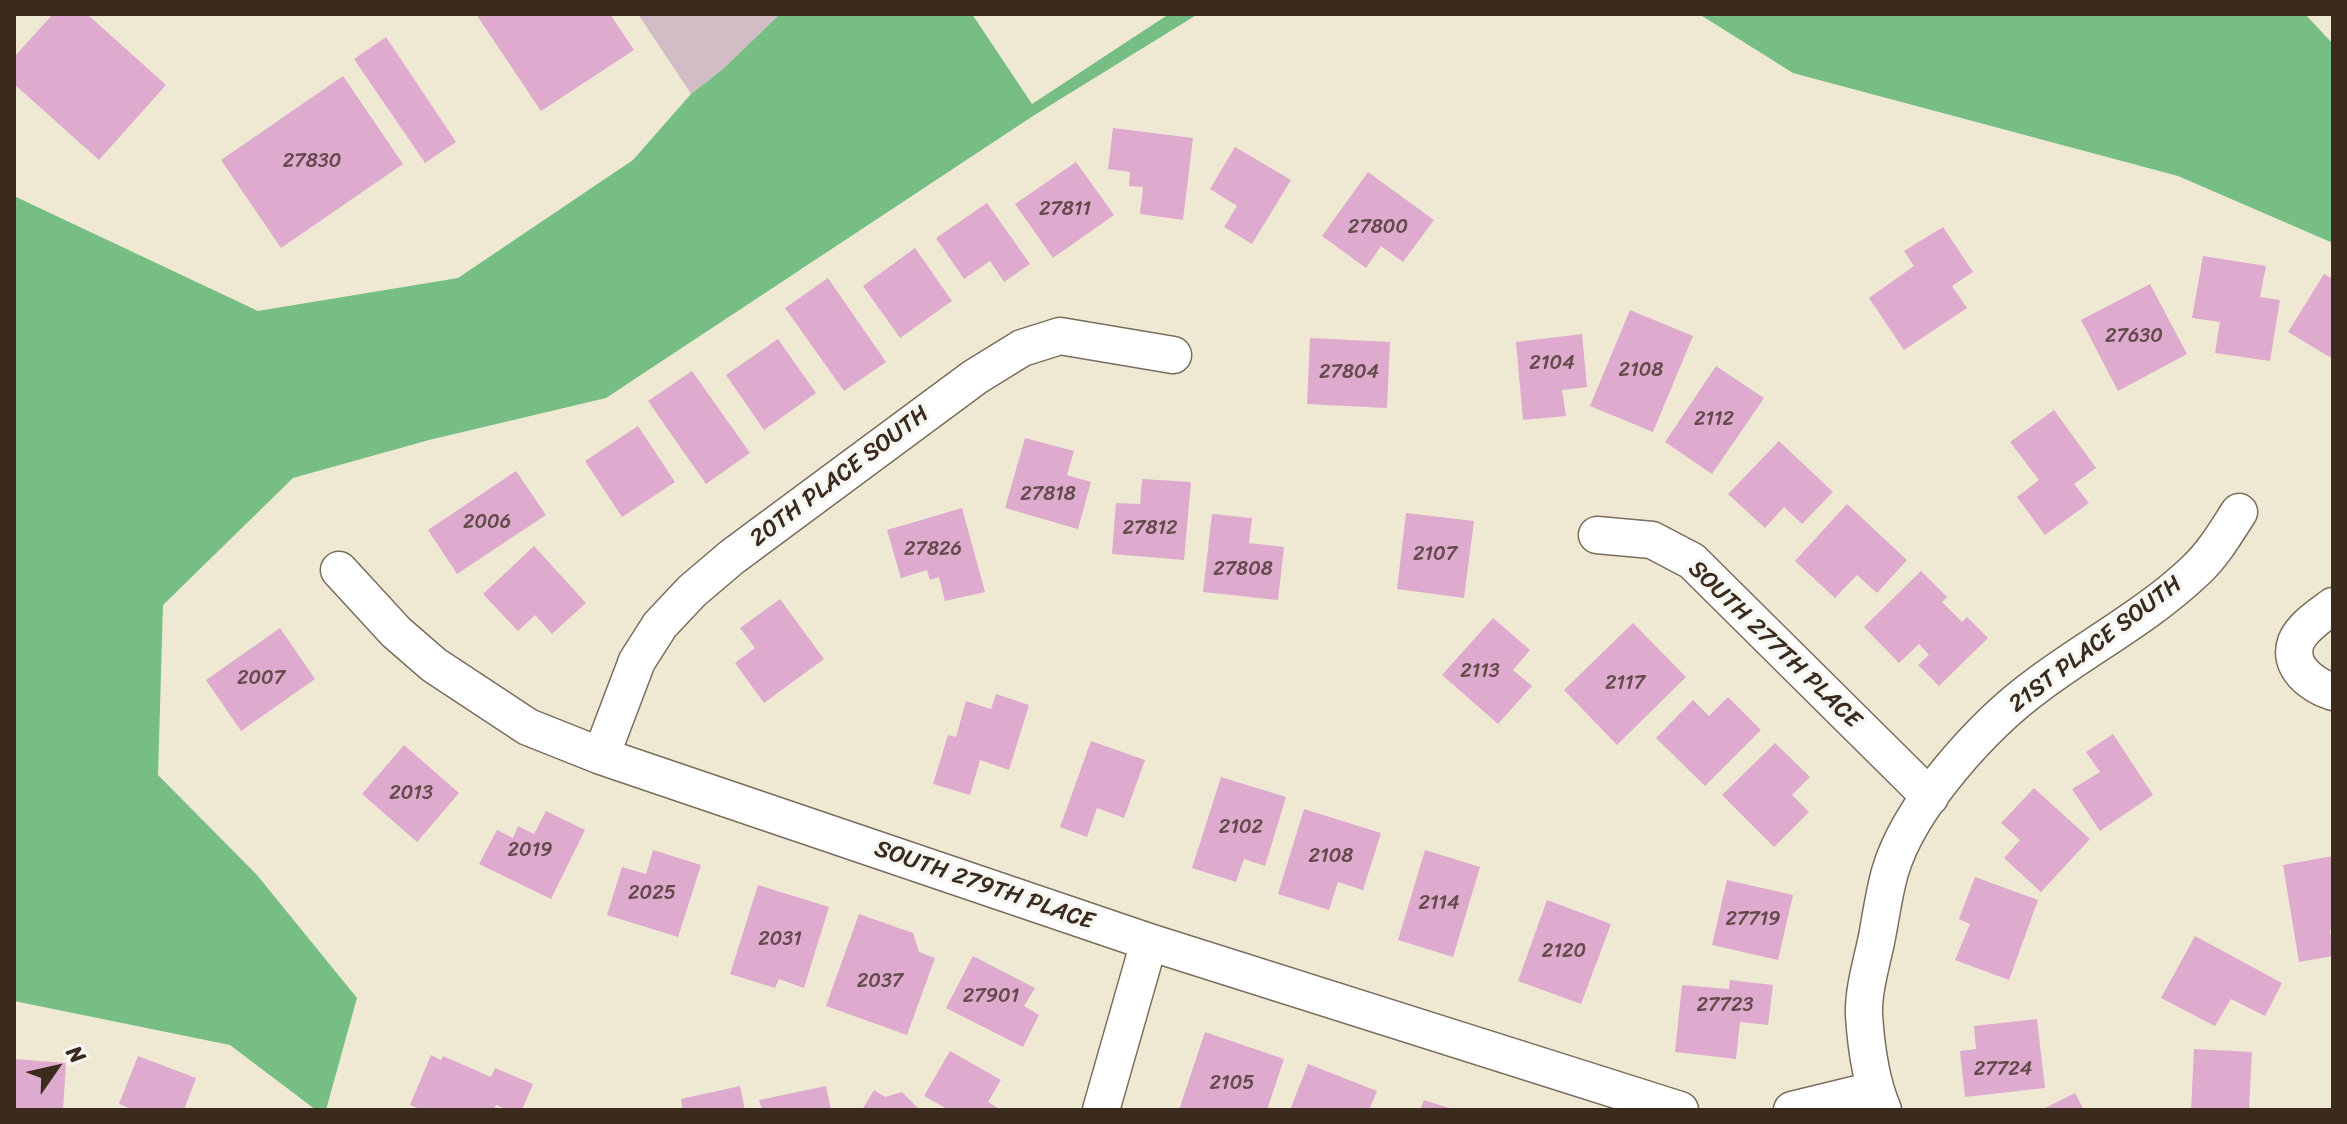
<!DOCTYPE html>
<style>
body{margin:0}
#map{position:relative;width:2347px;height:1124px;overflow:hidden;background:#efe9d4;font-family:Sriracha,sans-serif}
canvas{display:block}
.frame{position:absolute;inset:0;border:16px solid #3b2a1e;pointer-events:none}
.north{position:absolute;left:16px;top:1028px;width:80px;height:80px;-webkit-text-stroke:6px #f6f6f2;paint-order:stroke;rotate:56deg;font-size:22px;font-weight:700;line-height:32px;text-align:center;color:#3b2a1e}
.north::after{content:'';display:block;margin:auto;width:28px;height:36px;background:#3b2a1e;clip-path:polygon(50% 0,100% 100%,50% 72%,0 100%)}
</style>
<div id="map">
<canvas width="2347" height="1124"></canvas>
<div class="frame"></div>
<div class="north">N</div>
</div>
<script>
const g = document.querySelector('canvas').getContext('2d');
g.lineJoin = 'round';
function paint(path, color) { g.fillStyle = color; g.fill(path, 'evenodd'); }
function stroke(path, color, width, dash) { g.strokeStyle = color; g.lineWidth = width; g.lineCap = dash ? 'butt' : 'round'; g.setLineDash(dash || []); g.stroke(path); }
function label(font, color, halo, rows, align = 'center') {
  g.font = font + ' Sriracha,sans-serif'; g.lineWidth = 7; g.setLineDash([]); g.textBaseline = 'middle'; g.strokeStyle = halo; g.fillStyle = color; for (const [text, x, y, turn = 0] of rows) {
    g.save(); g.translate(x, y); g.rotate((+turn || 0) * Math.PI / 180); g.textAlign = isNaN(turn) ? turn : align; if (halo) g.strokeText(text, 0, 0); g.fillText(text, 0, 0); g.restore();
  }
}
const industrial = new Path2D(`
 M638 14H780L723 69 691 94Z`);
const forest = new Path2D(`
 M780 14H972L1032 104 1169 14H1198L1033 116 606 398 429 440 293 478 163 605 158 775 257 875 357 998 326 1110H316L230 1045 14 1001V196L258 311 458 278 633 160 691 94 723 69Z
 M1699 14H2305L2333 44V243L2178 176 1793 73Z`);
const building = new Path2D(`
 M53 14H87L166 85 99 160 14 84V57Z
 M476 14H610L634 50 541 111Z
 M386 37 456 142 425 163 354 59Z
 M343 76 403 164 281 248 221 160Z
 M1113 128 1193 138 1183 220 1140 214 1143 187 1129 186 1130 172 1108 169Z
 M1235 147 1291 180 1252 244 1224 227 1237 206 1210 189Z
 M1076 162 1114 215 1053 258 1015 204Z
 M1368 172 1434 220 1403 262 1381 246 1366 268 1322 236Z
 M987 203 1030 264 1004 282 990 261 964 279 936 238Z
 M1943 227 1973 272 1952 286 1967 308 1904 350 1869 298 1914 266 1904 251Z
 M915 248 952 301 900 338 863 286Z
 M2203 256 2266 266 2260 297 2280 300 2270 361 2215 353 2220 322 2192 318Z
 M2324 274 2333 279V359L2288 332Z
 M828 278 886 362 844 391 785 308Z
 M2150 284 2187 354 2118 391 2081 320Z
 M1630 310 1693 336 1653 432 1590 406Z
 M1582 334 1587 387 1562 390 1566 416 1523 420 1516 342Z
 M1310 338 1390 342 1387 408 1307 404Z
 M778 339 816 393 764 430 726 375Z
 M1716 366 1764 398 1712 474 1665 442Z
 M692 371 750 453 706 484 648 401Z
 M2054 410 2096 468 2074 484 2089 503 2045 535 2017 497 2039 480 2010 442Z
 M638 426 675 482 622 517 585 461Z
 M1025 438 1074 451 1067 475 1091 482 1078 529 1005 508Z
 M1779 441 1833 492 1802 524 1784 507 1765 528 1728 494Z
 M516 471 546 515 457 574 428 530Z
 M1142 479 1191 482 1184 560 1112 554 1116 503 1140 504Z
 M1847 504 1907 560 1877 593 1857 575 1835 598 1795 561Z
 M962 508 985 592 945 601 939 577 930 580 927 570 901 578 887 530Z
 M1406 513 1474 521 1464 598 1397 589Z
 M1212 514 1252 518 1249 543 1284 547 1278 600 1203 592Z
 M534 546 586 603 552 634 535 615 518 631 483 594Z
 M1921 571 1947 597 1942 602 1962 622 1967 617 1988 638 1939 686 1918 665 1929 655 1919 644 1899 663 1864 627Z
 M780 599 824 659 764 703 735 663 755 648 740 628Z
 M1493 618 1530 650 1513 670 1532 686 1498 724 1442 675Z
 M1633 623 1686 677 1617 745 1564 690Z
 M280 628 315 679 241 731 206 680Z
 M996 694 1029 705 1009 770 980 760 970 795 933 784 948 735 956 737 966 701 991 709Z
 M1728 697 1761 730 1705 786 1656 738 1693 700 1709 716Z
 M2113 734 2153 795 2100 831 2072 789 2100 772 2086 752Z
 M1091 741 1145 760 1124 818 1097 808 1087 837 1060 827Z
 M1775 743 1810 777 1792 795 1809 812 1774 847 1722 795Z
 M404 745 459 793 417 842 362 794Z
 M1221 777 1286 797 1265 866 1244 859 1236 882 1192 868Z
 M2034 788 2090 839 2041 892 2004 858 2020 840 2001 823Z
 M1304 809 1381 833 1363 890 1338 882 1329 910 1278 894Z
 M546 811 585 830 551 899 479 864 497 830 513 838 518 826 534 834Z
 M653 850 701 865 678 937 607 915 622 867 646 874Z
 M1425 850 1480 867 1453 957 1398 940Z
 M2333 856V930H2330L2333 956 2299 962 2283 865Z
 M1975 877 2038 900 2009 980 1955 960 1970 924 1959 919Z
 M1727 880 1793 895 1778 960 1712 945Z
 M758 885 829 907 804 988 779 979 775 988 730 974Z
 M1547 900 1611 924 1581 1004 1518 981Z
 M859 914 913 933 919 952 935 958 907 1035 826 1006Z
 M2195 936 2282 983 2265 1016 2231 999 2215 1026 2161 998Z
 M973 956 1035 988 1024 1006 1039 1015 1023 1047 946 1008Z
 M1730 980 1773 985 1768 1025 1740 1022 1736 1059 1675 1052 1682 985 1729 989Z
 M2037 1019 2045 1088 1965 1097 1960 1051 1976 1049 1974 1026Z
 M1205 1032 1284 1059 1267 1110H1179Z
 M2194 1049 2252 1052 2249 1110H2191Z
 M950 1051 1001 1080 988 1102 1001 1110H949L924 1096Z
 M431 1055 441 1060 443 1056 491 1077 495 1068 533 1084 522 1110H508L496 1105 494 1110H422L410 1105Z
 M138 1056 196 1078 184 1110H134L119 1104Z
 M14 1059 66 1063 63 1110H14Z
 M1308 1064 1377 1091 1369 1110H1290Z
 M740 1086 745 1110H683L681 1099Z
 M826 1086 831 1110H762L759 1100Z
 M874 1090 885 1097 902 1092 920 1110H862Z
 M2075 1093 2084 1110H2041Z
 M1424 1100 1452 1109V1110H1420Z`);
const minor = new Path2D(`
 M1597 535 1652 540 1692 561 1930 797
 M339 570 396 632 434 665 528 727 601 756 1149 942 1680 1110
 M2333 606C2321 615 2302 627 2296 642 2287 667 2312 685 2333 692
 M601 756 637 661 660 625 692 591 732 557 975 377 1022 348 1060 336 1173 355
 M1101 1110 1149 942
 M1792 1110 1874 1090
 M1883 1110C1871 1082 1866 1046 1864 1015 1863 990 1872 962 1877 937 1881 916 1884 893 1890 872 1909 806 1984 724 2039 684 2090 646 2149 615 2196 570 2214 553 2226 532 2239 512`);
const numberNames = [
 ["27830",312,162],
 ["27811",1065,210],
 ["27800",1378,228],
 ["27630",2134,337],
 ["2104",1552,364],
 ["2108",1641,371],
 ["27804",1349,373],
 ["2112",1714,420],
 ["27818",1048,495],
 ["2006",487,523],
 ["27812",1150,529],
 ["27826",933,550],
 ["2107",1435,555],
 ["27808",1243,570],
 ["2113",1480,672],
 ["2007",261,679],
 ["2117",1625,684],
 ["2013",411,794],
 ["2102",1241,828],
 ["2019",530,851],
 ["2108",1331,857],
 ["2025",652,894],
 ["2114",1439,904],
 ["27719",1753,920],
 ["2031",780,940],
 ["2120",1564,952],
 ["2037",880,982],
 ["27901",991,997],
 ["27723",1725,1006],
 ["27724",2003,1070],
 ["2105",1232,1084]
];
const streetNames = [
 ["20TH PLACE SOUTH",840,477,-37],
 ["SOUTH 277TH PLACE",1774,645,44],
 ["21ST PLACE SOUTH",2096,645,-37],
 ["SOUTH 279TH PLACE",984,886,19]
];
paint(industrial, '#d2bdc6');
paint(forest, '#76be84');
paint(building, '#deabcf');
stroke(minor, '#7a6d5e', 39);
stroke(minor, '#fff', 36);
label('20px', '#644a4a', null, numberNames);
label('24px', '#3b2a1e', '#f6f6f2', streetNames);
</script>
